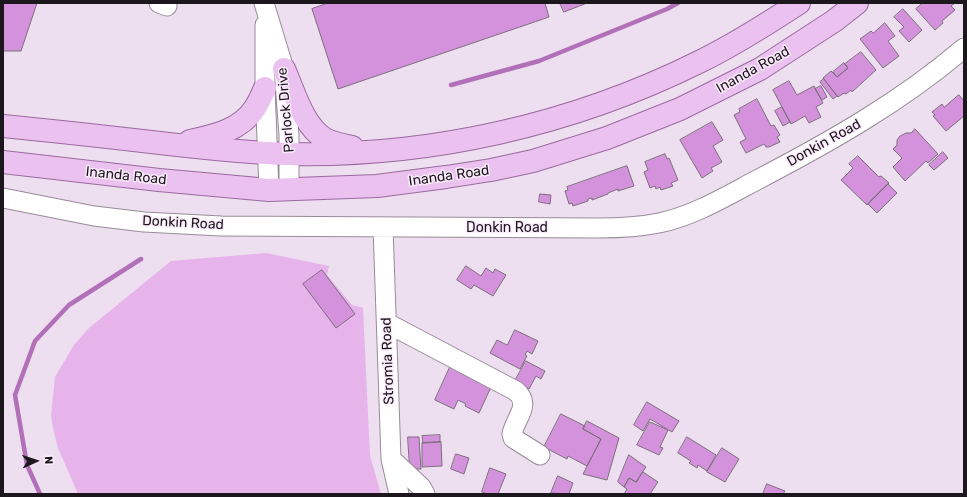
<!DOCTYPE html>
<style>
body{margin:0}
#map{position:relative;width:967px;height:497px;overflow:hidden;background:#eddfef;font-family:Rubik,sans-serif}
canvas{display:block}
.frame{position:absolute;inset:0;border:4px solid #1c171c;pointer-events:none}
.north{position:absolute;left:16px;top:441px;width:40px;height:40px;-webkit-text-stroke:3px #fbecfc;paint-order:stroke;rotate:87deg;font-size:11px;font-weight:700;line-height:16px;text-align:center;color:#1c171c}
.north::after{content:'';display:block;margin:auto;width:14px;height:18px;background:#1c171c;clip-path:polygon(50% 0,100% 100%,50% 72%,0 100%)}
</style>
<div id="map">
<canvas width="967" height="497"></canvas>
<div class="frame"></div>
<div class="north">N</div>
</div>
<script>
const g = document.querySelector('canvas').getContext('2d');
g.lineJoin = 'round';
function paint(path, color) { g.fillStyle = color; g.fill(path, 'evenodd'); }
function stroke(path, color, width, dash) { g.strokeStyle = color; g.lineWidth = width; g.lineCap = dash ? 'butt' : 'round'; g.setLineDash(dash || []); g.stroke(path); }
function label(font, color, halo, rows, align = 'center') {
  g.font = font + ' Rubik,sans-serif'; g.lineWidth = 3; g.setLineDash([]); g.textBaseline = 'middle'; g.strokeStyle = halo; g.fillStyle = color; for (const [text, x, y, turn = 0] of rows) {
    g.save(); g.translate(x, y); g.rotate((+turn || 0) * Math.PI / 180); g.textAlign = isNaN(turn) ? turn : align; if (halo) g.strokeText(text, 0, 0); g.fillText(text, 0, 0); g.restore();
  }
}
const green = new Path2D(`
 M266 253 329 266 327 275 352 305 363 308 370 456 381 494H78L58 448 53 428 51 415 55 377 74 345 89 328 171 261Z`);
const stream = new Path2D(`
 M451 85 539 61 667 9 678 3
 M40 494 27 465 15 395 35 341 69 305 141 259`);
const building = new Path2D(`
 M3 3H37L21 51H3Z
 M328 3H545L549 17 338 89 312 9Z
 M560 3H587L564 12Z
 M923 3H955L951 6 955 10 942 21 943 23 935 30 916 9Z
 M903 9 922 30 909 42 899 31 904 27 894 17Z
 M885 23 895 36 888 41 899 56 883 68 860 39 871 31 873 33Z
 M861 52 876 70 852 92 851 90 846 94 844 93 838 97 823 78 831 71 837 77 848 68 845 64Z
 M844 63 848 68 837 77 833 72Z
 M824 79 837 96 833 99 820 82Z
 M789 81 797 95 814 86 823 103 816 107 821 117 809 123 805 116 791 124 773 90Z
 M821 86 827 97 822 100 815 89Z
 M959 95 964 101V116L946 131 933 116 935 115 932 112 942 104 944 107Z
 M757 99 771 126 774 125 780 135 777 137 780 142 769 147H766L764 144 746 153 740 142 746 139 734 115 740 112 739 109Z
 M782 107 790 122 783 126 775 111Z
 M712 122 723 140 713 146 722 162 711 168 713 171 702 178 680 140Z
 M915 129 938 154 928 163 926 161 905 181 893 167 902 158 893 149 897 145V140L900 136 906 133H911Z
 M943 152 948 158 934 170 929 165Z
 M665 154 667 159 669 158 678 180 671 183 673 186 661 190 660 187 656 189 655 186 650 188 644 172 648 170 645 162Z
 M858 156 879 177 881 176 889 183 867 205 841 180 853 168 849 164Z
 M627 166 634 186 618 191V189L608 193V194L592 200V198L588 199V201L573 206 572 203 569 204 565 191 568 190 567 187Z
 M888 184 897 193 877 213 868 204Z
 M540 194 551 195 550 204 539 202Z
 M466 266 481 276 486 268 493 273 495 269 506 275 493 296 474 285 471 289 457 280Z
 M322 270 355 314 336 328 303 284Z
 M515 330 538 341 532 354 527 351 525 355 527 356 520 369 490 353 497 340 507 345Z
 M526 361 545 371 541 379 536 376 529 389 515 381Z
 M451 365 492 385 479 413 465 406 466 404 458 400 454 409 435 400Z
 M647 402 679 421 672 432 650 419 643 431 634 425Z
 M561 414 585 426 583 429 601 439 587 466 568 456 567 459 544 447Z
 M587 421 619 438 607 480 583 474 601 439 583 429Z
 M650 422 668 430 660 447 663 448 659 455 637 445Z
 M440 435V442L423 443 422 436Z
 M408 437H419L421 469H410Z
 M687 437 716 455 707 471 698 465 697 468 689 463 691 461 678 453Z
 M441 442 442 466 422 467V443Z
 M722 448 739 459 725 482 707 472Z
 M456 454 469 458 464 474 451 469Z
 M629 455 646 467 636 482 629 478 624 487 618 482Z
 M490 468 506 474 498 494H487L482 492Z
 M643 472 658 482 650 494H624L627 489 624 487 629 478 636 482Z
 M558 476 573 483 569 494 551 493Z
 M767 484 785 491 783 494H763Z`);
const minor = new Path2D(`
 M159 3 167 6
 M264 3 284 69 289 135V190
 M265 25V88L269 190
 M3 198 94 216 144 222 221 226 599 228C619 228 639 227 659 223 693 216 725 197 755 181 828 143 901 102 964 48
 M383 227 391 459 399 494
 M387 323 516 391C532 405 515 418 512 434L513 438 540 455
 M391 459 421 487 425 494`);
const major = new Path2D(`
 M284 69C294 91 303 126 325 139 332 143 343 145 352 147
 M3 126C55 131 108 137 160 143 203 148 246 153 289 154 430 157 572 125 699 62 734 45 767 24 799 3
 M190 141C214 136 241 130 255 108 259 102 262 95 265 88
 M3 162 159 180 269 190 377 186 446 177 491 170 533 161 607 138 680 109 760 69 834 21 857 3`);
const streetNames = [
 ["Inanda Road",753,70,-29],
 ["Parlock Drive",286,110,-95],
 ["Donkin Road",824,143,-29],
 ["Inanda Road",126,176,6],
 ["Inanda Road",449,176,-8],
 ["Donkin Road",183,223,3],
 ["Donkin Road",507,228],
 ["Stromia Road",388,361,-92]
];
paint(green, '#e6b3eb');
stroke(stream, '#b170b8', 4.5);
paint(building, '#d592dc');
stroke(building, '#7c6f7d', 1);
stroke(minor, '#988b99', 21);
stroke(major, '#9a6a9f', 24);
stroke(minor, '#fff', 19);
stroke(major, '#ebc1f0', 22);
label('14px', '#1c171c', '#fbecfc', streetNames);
</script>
